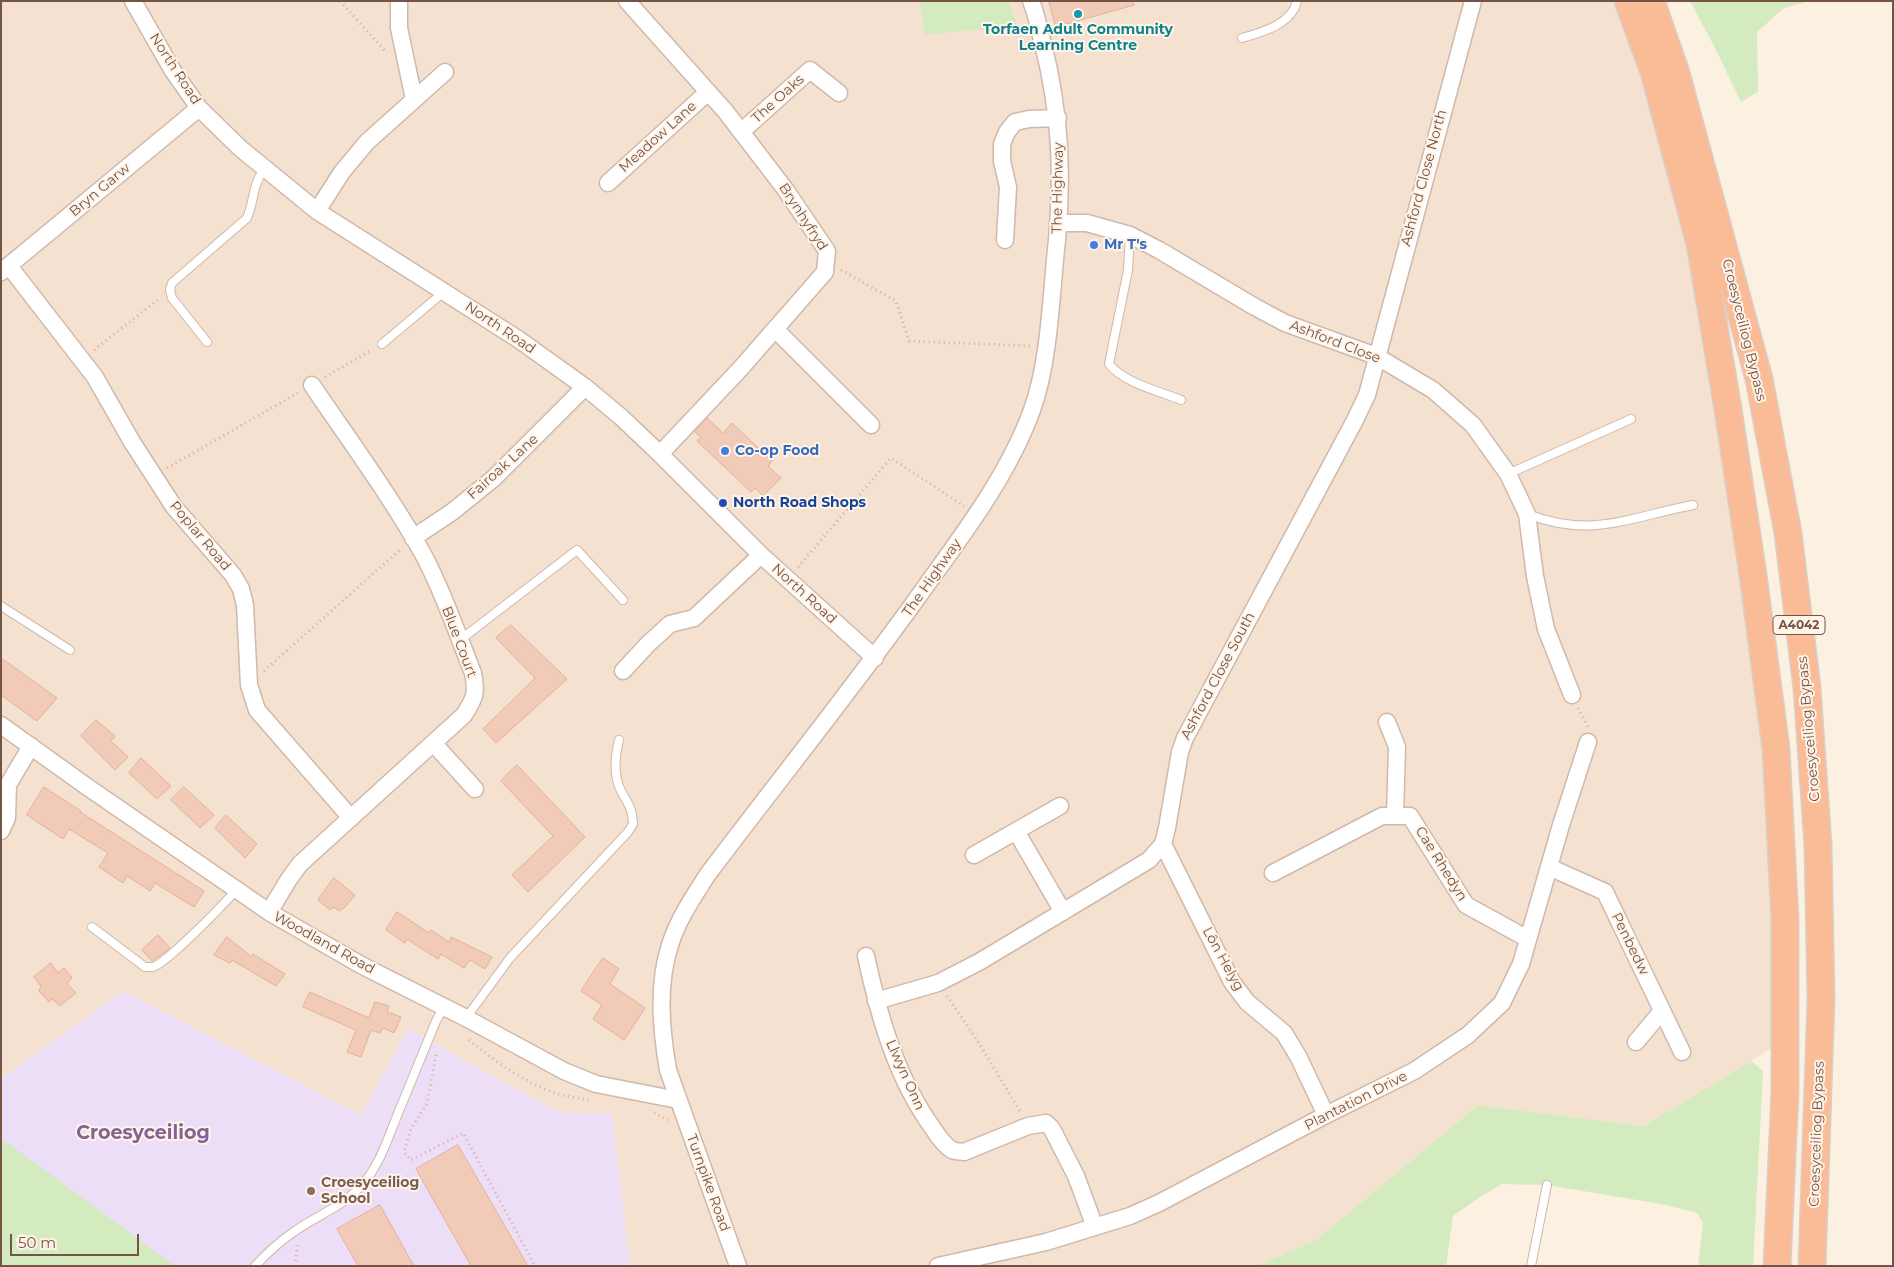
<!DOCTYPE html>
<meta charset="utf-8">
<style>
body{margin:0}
#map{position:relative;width:1894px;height:1267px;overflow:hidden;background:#fcf0e1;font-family:Montserrat,sans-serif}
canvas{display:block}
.frame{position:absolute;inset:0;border:2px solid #745447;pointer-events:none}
.scale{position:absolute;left:10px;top:1234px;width:129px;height:22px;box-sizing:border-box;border:2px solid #745447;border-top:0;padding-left:6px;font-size:15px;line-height:18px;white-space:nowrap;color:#745447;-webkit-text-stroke:4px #fff4e7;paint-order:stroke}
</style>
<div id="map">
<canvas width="1894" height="1267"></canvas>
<div class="frame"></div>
<div class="scale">50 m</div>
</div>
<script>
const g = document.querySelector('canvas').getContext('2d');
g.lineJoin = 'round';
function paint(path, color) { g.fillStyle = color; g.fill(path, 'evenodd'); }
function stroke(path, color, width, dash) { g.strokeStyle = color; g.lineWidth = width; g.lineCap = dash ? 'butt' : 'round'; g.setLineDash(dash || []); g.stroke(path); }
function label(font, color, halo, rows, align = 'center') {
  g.font = font + ' Montserrat,sans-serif'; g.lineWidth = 4; g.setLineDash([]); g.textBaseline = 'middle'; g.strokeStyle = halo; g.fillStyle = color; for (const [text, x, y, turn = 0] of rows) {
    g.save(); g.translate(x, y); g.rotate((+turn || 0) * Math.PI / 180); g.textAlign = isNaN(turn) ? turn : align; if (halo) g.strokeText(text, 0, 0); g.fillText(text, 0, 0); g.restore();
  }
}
const residential = new Path2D(`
 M1 1H1628L1654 72 1753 575 1785 1040 1644 1126 1478 1105 1316 1240 1257 1266H630L612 1114 558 1112 408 1029 361 1115 123 991 1 1079Z`);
const education = new Path2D(`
 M123 991 361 1115 408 1029 558 1112 612 1114 630 1266H1V1079Z`);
const green = new Path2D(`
 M920 1H1008L1017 25 925 35Z
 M1690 1H1811L1784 8 1757 32 1758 92 1741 102 1715 48Z
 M1751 1061 1763 1071 1753 1266H1698L1703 1223 1697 1213 1667 1205 1547 1185 1502 1184 1483 1195 1453 1216 1446 1266H1257L1316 1240 1478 1105 1644 1126Z
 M1 1138 175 1266H1Z`);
const building = new Path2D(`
 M1049 1H1133L1134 5 1056 27Z
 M707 418 723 433 732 423 772 461 768 466 781 478 763 496 755 488 751 492 697 441 701 437 695 432Z
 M511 625 567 679 496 743 483 729 535 678 496 638Z
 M1 658 57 698 37 721 1 695Z
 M96 720 115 736 111 741 128 757 115 770 81 736Z
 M141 758 171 786 157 799 129 773Z
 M517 765 585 837 528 892 512 875 553 836 501 781Z
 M44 787 81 811 80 812 204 891 194 907 155 883 150 891 127 876 123 883 99 867 108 853 69 829 63 839 27 815Z
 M184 787 214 815 200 828 171 800Z
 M226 815 257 844 245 858 215 828Z
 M334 878 355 895 345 907 339 911 334 907 330 910 318 900Z
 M397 912 429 933 431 930 449 942 451 937 492 957 485 969 470 960 464 968 441 954 438 959 407 939 405 943 386 930Z
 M158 935 170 948 152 961 142 950Z
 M227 937 252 957 253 954 285 974 276 986 232 960 230 963 214 955Z
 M603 958 619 969 610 984 645 1008 624 1040 593 1019 602 1005 581 991Z
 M51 963 58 973 64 968 72 978 67 983 76 993 60 1006 52 999 49 1002 39 991 41 986 34 977Z
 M310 992 369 1018 375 1002 389 1006 387 1012 401 1017 394 1033 383 1028 380 1033 371 1030 361 1057 347 1052 356 1030 303 1007Z
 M458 1145 528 1266H471L416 1169Z
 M380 1205 414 1266H358L337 1229Z`);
const path = new Path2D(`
 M340 1 387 53
 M841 270 896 301 909 341 1030 346
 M94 350 160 298
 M325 377 372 350
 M167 468 298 393
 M798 567 891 458 964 506
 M264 671 401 549
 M1578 708 1588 727
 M947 996 977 1040 1021 1113
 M469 1040C495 1061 526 1084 558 1094 568 1097 579 1098 589 1100
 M436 1055 427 1103 410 1131 404 1152 411 1160 463 1133 535 1266
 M654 1113 668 1120
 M295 1266 298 1243`);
const service = new Path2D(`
 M1242 38C1263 32 1292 24 1297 1
 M1130 235 1128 270 1109 364C1124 383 1159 391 1181 400
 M207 342 172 298 170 290 172 283 247 218C255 200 251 188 264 169
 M382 344 445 291
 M1508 474 1631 419
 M1527 514C1593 539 1629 517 1693 505
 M1 606 70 650
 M460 640 577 550 623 600
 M92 927 145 967C148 967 150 967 153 967 168 962 224 904 236 890
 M466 1018 510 958 628 832 633 824C632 808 629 805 621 791 613 775 615 756 619 740
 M255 1266C267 1253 280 1241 295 1231 315 1217 341 1207 358 1189 378 1170 387 1141 397 1116 410 1084 423 1052 436 1021L444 1007
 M1531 1266 1547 1185`);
const minor = new Path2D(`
 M133 1 173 71 199 108 240 148 317 211 518 339 585 387 621 417 660 454 761 555 875 658
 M399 1V28L414 99
 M627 1 726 112 785 189 827 251 825 272 741 368 660 454
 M741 132 810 70 839 93
 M608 183 708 92
 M317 211 342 172 367 142 445 72
 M1058 223H1087L1130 235 1159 250 1255 307 1285 323 1376 356 1433 390 1473 425 1508 474 1527 514 1535 576 1546 629 1572 695
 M1005 240 1008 187 1002 161V144L1007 132 1015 122 1029 119 1058 118
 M9 266 95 377 132 442 174 507 233 575 241 589 245 605 249 685 257 710 351 818
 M1 272 199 108
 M775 329 871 425
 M413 538 452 512 494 478 585 387
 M623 671 648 644 670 624 694 618 761 555
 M1387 722 1397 747 1395 816
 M1 725 86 786 269 912 361 965 466 1018 564 1071 596 1084 678 1100
 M434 744 475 789
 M1 831 7 818 8 785 31 746
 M1016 831 1063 912
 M1163 844 1232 982 1247 1002 1284 1033 1298 1056 1326 1115
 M974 855 1060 806
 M1549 867 1605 892 1682 1052
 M1273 873 1382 816H1410L1466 905 1528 939
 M269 912 289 879 300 864 464 715C475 698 477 693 473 673 457 633 443 591 423 554 390 495 349 440 312 385
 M866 956C879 1016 896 1077 932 1127 937 1135 944 1145 952 1150 956 1152 960 1151 964 1152L1028 1126 1046 1123 1052 1129 1076 1176 1095 1227
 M876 1001 938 983 979 962 1149 860 1163 844 1167 828 1180 752 1185 738 1354 422 1367 395 1473 1
 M1636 1042 1662 1011
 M738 1266 668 1070C661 1029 657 985 670 945 678 919 694 896 708 874 781 777 858 682 928 583 967 529 1009 473 1032 410 1050 360 1051 293 1057 240 1063 171 1060 111 1043 44 1039 30 1037 15 1031 1
 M938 1266 1046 1242 1130 1216 1159 1203 1326 1115 1414 1071 1468 1035 1502 1003 1521 964 1561 825 1588 742`);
const trunk = new Path2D(`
 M1628 1 1654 72 1700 244 1728 409 1753 575 1776 749 1785 920V1092L1777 1266
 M1651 1 1676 73 1759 379 1788 533 1807 688 1818 845 1821 999 1812 1266`);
const markers = [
 [1078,14,5,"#0f9aa8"],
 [1094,245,5,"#3f7fe0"],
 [725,451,5,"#3f7fe0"],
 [723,503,5,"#1a4fb4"],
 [311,1191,5,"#8d6e63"]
];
const shields = [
 [1799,625,52]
];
const shieldNames = [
 ["A4042",1799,625]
];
const cultureNames = [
 ["Torfaen Adult Community",1078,30],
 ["Learning Centre",1078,46]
];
const streetNames = [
 ["North Road",175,69,57],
 ["The Oaks",778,99,-42],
 ["Meadow Lane",658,137,-42],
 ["Ashford Close North",1424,178,-75],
 ["The Highway",1058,188,-89],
 ["Bryn Garw",100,190,-40],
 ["Brynhyfryd",803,217,57],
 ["North Road",500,328,34],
 ["Croesyceiliog Bypass",1744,330,76],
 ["Ashford Close",1335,342,21],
 ["Fairoak Lane",503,467,-42],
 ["Poplar Road",200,536,50],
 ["The Highway",932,578,-55],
 ["North Road",804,594,42],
 ["Blue Court",459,642,69],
 ["Ashford Close South",1218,676,-62],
 ["Croesyceiliog Bypass",1809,729,-95],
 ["Cae Rhedyn",1441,864,58],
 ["Woodland Road",324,943,29],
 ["Penbedw",1630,944,64],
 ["Lôn Helyg",1223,959,61],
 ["Llwyn Onn",905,1075,66],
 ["Plantation Drive",1356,1101,-27],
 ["Croesyceiliog Bypass",1817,1134,-88],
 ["Turnpike Road",708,1183,70]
];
const shopNames = [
 ["Mr T's",1104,245],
 ["Co-op Food",735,451]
];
const transitNames = [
 ["North Road Shops",733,503]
];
const educationNames = [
 ["Croesyceiliog",321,1183],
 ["School",321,1199]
];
const districtNames = [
 ["Croesyceiliog",143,1133]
];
paint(residential, '#f4e1cf');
paint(education, '#eddef8');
paint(green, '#d4eabf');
paint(building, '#f2cbb8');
stroke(building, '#e5b098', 1);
stroke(service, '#d0b8ab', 10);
stroke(minor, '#d0b8ab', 19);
stroke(trunk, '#d8cfcb', 29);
stroke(path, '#d7ae9b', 3, [1, 4]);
stroke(service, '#fff', 8);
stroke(minor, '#fff', 16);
stroke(trunk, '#fabc97', 26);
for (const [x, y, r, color] of markers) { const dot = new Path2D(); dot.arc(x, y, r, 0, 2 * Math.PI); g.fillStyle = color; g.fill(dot); stroke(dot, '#fff4e7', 2); }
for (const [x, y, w] of shields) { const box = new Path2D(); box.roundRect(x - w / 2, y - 9.5, w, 19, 4); g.fillStyle = '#fff4e7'; g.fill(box); stroke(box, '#745447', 1); }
label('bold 12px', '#745447', null, shieldNames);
label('bold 14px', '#0d838f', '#fff4e7', cultureNames);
label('14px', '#745447', '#fff4e7', streetNames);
label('bold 14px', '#366cbe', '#fff4e7', shopNames, 'left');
label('bold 14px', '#164399', '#fff4e7', transitNames, 'left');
label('bold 14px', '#785e54', '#fff4e7', educationNames, 'left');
label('bold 19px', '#826397', '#fff4e7', districtNames);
</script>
